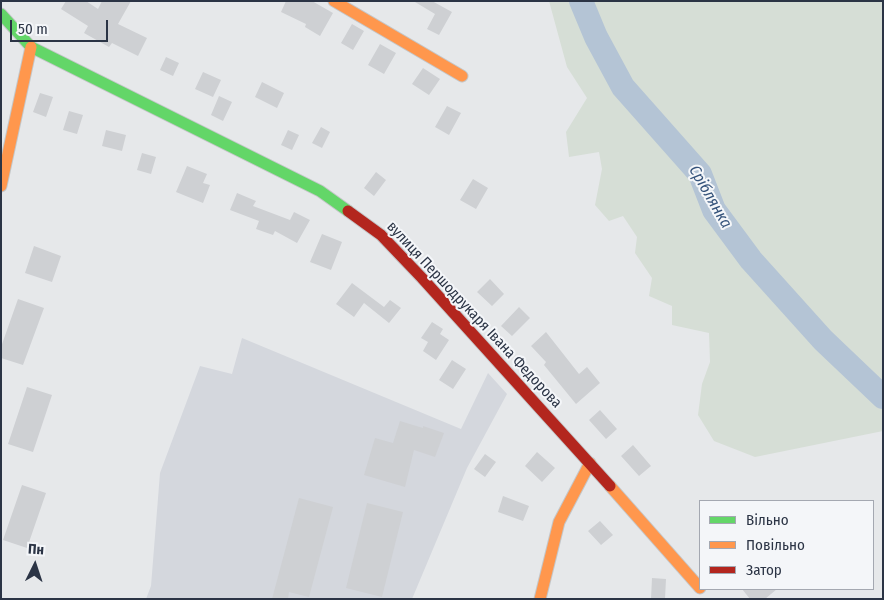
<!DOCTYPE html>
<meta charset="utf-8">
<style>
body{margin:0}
#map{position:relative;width:884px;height:600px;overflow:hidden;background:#e6e8ea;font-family:"Fira Sans Condensed",sans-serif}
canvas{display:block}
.frame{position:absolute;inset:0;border:2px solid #2b3445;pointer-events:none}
.legend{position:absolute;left:699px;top:500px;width:175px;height:90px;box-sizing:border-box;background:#f4f6f9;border:1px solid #a4a8b1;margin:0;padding:6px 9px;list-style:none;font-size:15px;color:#2b3445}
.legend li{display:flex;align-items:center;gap:10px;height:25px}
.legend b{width:25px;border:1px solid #a4a8b1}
.north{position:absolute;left:10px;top:540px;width:50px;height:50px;-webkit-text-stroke:4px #f4f6f9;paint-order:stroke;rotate:4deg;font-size:14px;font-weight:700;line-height:20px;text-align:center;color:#2b3445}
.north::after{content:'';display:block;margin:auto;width:18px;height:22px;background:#2b3445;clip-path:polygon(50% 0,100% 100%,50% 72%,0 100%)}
.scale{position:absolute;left:10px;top:20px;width:98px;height:22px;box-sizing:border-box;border:2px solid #2b3445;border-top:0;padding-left:6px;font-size:15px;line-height:18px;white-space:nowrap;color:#2b3445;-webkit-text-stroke:4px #f4f6f9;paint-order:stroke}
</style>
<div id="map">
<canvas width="884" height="600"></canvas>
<div class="frame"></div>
<ul class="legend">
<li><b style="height:6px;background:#63d668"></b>Вільно</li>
<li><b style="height:6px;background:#ff974d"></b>Повільно</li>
<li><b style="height:6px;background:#b3261e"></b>Затор</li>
</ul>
<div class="north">Пн</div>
<div class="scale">50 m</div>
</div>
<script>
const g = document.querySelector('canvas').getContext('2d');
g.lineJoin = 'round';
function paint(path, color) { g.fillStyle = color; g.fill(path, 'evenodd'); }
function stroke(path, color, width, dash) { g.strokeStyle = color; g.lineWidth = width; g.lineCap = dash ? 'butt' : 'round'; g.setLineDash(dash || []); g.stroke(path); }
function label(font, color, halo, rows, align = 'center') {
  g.font = font + ' "Fira Sans Condensed",sans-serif'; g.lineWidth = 4; g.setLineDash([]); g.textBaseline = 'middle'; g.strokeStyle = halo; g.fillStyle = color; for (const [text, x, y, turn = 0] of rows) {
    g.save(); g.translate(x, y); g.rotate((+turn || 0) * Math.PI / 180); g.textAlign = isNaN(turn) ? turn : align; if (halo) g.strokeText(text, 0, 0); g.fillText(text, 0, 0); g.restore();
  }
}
const built = new Path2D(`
 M242 338 461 429 488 373 507 394 467 468 412 599H146L151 586 160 473 200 366 232 374Z`);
const green = new Path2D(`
 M549 1H883V431L755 457 714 441 698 415 702 384 710 362 709 333 672 325V306L649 296 652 278 635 253 637 237 623 216 609 221 595 205 602 169 599 152 569 157 566 132 587 98 567 67Z`);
const river = new Path2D(`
 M581 1 596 37 623 87 700 174 714 210 751 260 823 340 883 397`);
const building = new Path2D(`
 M66 1H86L98 9 102 1H131L118 24 147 38 138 56 112 43 109 47 84 33 88 26 61 9Z
 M286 1H312L333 13 320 36 305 27 306 24 281 12Z
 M415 1H432L452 12 439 35 427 29 435 14 415 2Z
 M352 24 364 31 353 50 341 43Z
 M380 44 396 53 384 74 368 65Z
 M166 57 179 63 173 76 160 70Z
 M423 68 440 79 429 95 412 84Z
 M203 72 221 80 213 97 195 89Z
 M262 82 284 93 277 108 255 97Z
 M40 93 53 97 46 117 33 112Z
 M219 96 232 102 223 121 211 115Z
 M447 106 461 113 449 135 435 127Z
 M69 111 83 115 77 134 63 130Z
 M321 127 330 132 322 148 312 143Z
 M106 130 126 135 122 151 102 146Z
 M288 130 299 135 292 150 281 145Z
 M142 153 156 157 151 174 137 170Z
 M187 166 207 174 203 183 210 185 203 203 176 192Z
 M376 172 386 180 374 196 364 188Z
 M473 179 488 188 476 209 460 200Z
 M237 193 256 201 253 206 290 220 294 212 310 220 297 243 275 231 273 235 256 229 259 221 230 210Z
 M322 234 342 242 331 270 310 262Z
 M34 246 61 256 52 282 25 273Z
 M490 279 504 294 492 306 477 292Z
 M352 283 384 307 390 300 401 308 389 323 364 303 354 317 336 304Z
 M18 299 44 308 23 365 1 358V347Z
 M519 307 530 318 512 336 501 326Z
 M432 322 443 329 440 334 449 340 436 360 423 351 428 342 421 338Z
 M546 332 579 374 587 367 600 383 576 404 544 365 546 362 531 346Z
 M452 360 466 369 453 389 439 380Z
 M27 387 52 395 33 452 8 444Z
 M600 410 617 429 606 439 589 420Z
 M400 421 423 428V426L444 433 435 457 414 450 405 487 364 475 375 438 393 443Z
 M633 445 651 466 639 476 621 456Z
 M537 452 555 468 542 482 525 466Z
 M485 454 496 462 485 477 474 469Z
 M22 485 46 493 27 548 3 540Z
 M503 496 529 506 523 521 498 512Z
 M299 498 333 507 309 597 289 592 288 599H272Z
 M367 503 403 512 382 597 346 588Z
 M600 521 613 535 601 545 588 531Z
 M652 578 666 579 665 599H651Z
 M742 589H777L765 599H750Z`);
const fast = new Path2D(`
 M1 14 31 47 320 191 348 211`);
const slow = new Path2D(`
 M334 1 462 76
 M1 186 31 47
 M610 486 700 588
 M540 599 559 522 590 463`);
const jam = new Path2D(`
 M348 211 381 235 422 278 610 486`);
const streetNames = [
 ["вулиця Першодрукаря Івана Федорова",474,315,47]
];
const waterNames = [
 ["Сріблянка",710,197,60]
];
paint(built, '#d4d7dd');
paint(green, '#d6ded6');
stroke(river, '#b4c4d5', 24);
paint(building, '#ced0d3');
stroke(fast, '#c4c6c8', 13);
stroke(slow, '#c4c6c8', 13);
stroke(jam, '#c4c6c8', 13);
stroke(fast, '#63d668', 11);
stroke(slow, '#ff974d', 11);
stroke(jam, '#b3261e', 11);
label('15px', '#2b3445', '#f4f6f9', streetNames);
label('italic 16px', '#34527a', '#f4f6f9', waterNames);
</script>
